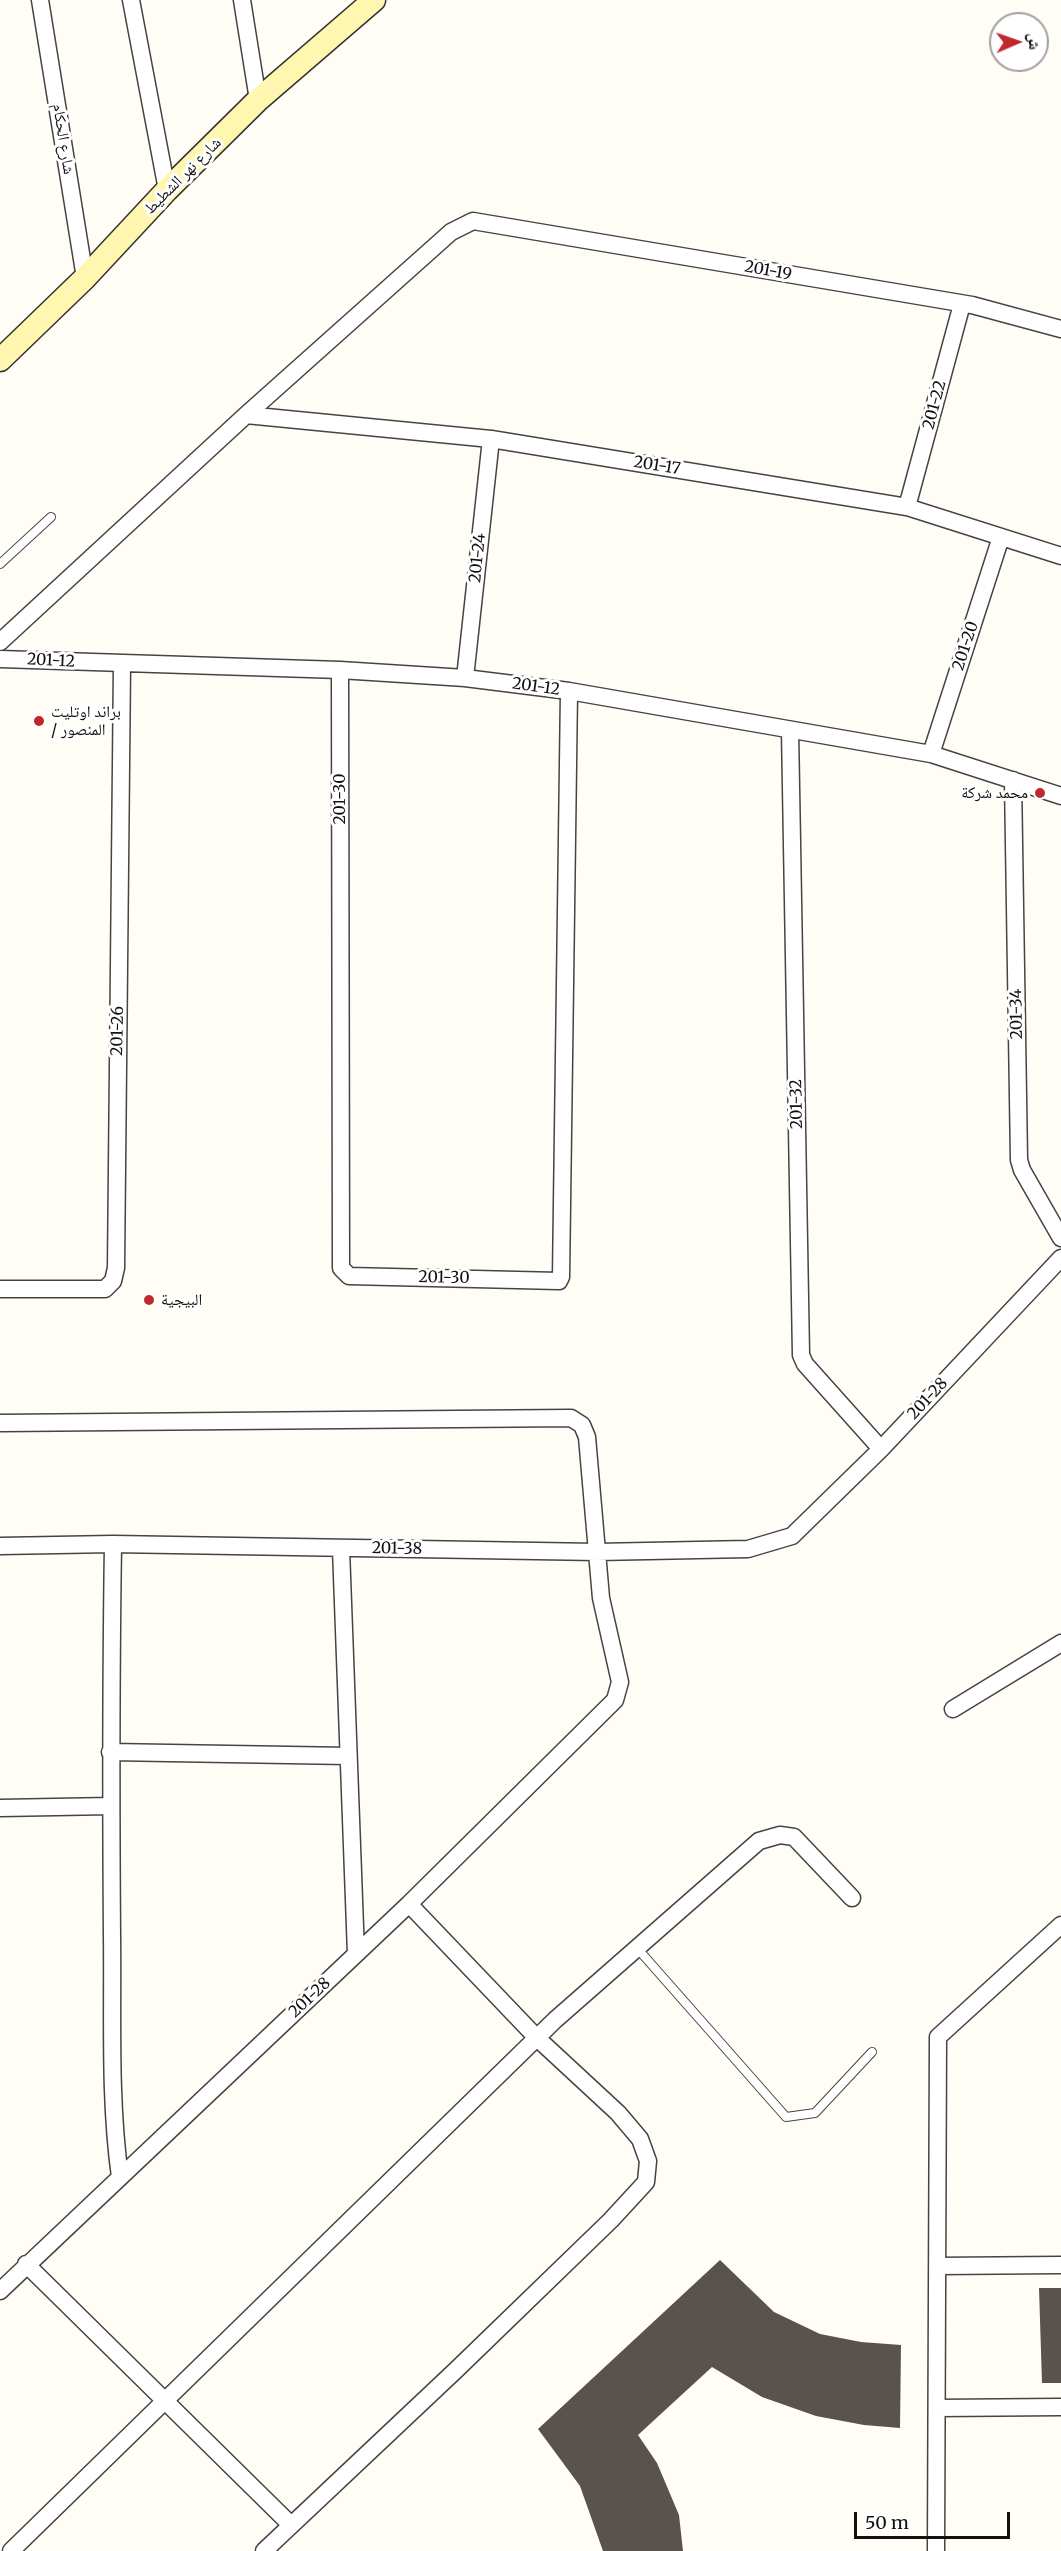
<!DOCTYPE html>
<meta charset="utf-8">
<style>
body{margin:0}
#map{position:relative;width:1061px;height:2551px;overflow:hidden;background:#fffdf5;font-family:Merriweather,"Noto Naskh Arabic",serif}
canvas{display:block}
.north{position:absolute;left:989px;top:12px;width:60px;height:60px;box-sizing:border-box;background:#fff;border:2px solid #a0a0a0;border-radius:50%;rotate:88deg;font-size:16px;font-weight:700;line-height:24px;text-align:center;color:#111}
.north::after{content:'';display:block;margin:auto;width:21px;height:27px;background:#c4262e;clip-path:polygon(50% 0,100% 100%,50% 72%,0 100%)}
.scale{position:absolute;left:854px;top:2512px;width:156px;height:27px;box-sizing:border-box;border:3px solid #111;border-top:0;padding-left:8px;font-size:18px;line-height:21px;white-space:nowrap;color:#111;-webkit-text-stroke:4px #fff;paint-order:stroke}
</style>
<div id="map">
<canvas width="1061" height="2551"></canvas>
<div class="north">ش</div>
<div class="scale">50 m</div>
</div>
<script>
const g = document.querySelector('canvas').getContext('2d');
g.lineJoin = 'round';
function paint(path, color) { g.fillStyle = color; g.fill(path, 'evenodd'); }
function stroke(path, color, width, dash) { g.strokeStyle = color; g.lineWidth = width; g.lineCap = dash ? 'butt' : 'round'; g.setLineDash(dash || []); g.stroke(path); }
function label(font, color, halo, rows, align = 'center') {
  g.font = font + ' Merriweather,"Noto Naskh Arabic",serif'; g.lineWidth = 6; g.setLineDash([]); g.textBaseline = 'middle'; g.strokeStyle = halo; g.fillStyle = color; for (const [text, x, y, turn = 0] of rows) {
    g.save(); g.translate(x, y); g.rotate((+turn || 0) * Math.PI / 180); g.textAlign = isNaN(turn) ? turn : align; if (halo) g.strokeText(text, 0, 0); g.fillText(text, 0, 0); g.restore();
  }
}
const building = new Path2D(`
 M720 2260 774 2312 820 2334 861 2342 901 2345 900 2428 864 2425 816 2416 762 2397 712 2367 638 2435 657 2463 679 2515 683 2551H603L580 2486 538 2429Z
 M1039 2288H1061V2383H1042Z`);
const service = new Path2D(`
 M0 564 51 517
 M637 1948 786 2117 815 2113 872 2052`);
const minor = new Path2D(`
 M40 0 85 278
 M131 0 167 190
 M242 0 258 100
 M246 415 491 439 907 507 1061 556
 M907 507 962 304
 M0 642 246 415 451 232 473 221 972 305 1061 329
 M0 659 340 670 465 678 569 691 931 754 1061 796
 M340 670 341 1268 349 1276 559 1281 561 1277 569 691
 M465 678 491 439
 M790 730 801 1355 805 1364 881 1449
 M931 754 1001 537
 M1013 780 1019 1160 1022 1170 1061 1238
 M0 1289H105L113 1281 116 1268 122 664
 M0 1423 571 1418 582 1425 587 1437 601 1598 620 1682 615 1700 409 1904 0 2291
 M113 1544C111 1675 111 1805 112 1936 113 2016 109 2098 120 2177
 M0 1546 113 1544 597 1552 748 1549 792 1536 881 1449 1061 1258
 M341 1549 356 1954
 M953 1709 1061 1643
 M110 1752 348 1756
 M0 1808 111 1806
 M26 2264 291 2525
 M937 2266 1061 2265
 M937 2408 1061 2407
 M11 2551 555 2020 759 1841 780 1835 794 1837 852 1898
 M264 2551 455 2371 611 2220 646 2182 648 2161 640 2139 618 2113 537 2038 409 1904
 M936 2551 938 2037 1061 1925`);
const secondary = new Path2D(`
 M0 360 85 278 167 190 258 100 374 0`);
const markers = [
 [39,721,6,"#c4262e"],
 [1040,793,6,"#c4262e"],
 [149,1300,6,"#c4262e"]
];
const streetNames = [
 ["شارع الحكام",63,139,81],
 ["شارع نهر الشطيط",183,176,-45],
 ["201-19",768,271,10],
 ["201-22",935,405,-75],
 ["201-17",657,466,9],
 ["201-24",478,558,-84],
 ["201-20",966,646,-72],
 ["201-12",51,661,3],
 ["201-12",536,687,8],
 ["201-30",340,799,-90],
 ["201-34",1017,1014,-91],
 ["201-26",118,1031,-89],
 ["201-32",797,1104,-91],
 ["201-30",444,1278,1],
 ["201-28",928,1399,-47],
 ["201-38",397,1549,1],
 ["201-28",310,1998,-43]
];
const poiNames = [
 ["براند اوتليت",51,712],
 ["/ المنصور",51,730],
 ["محمد شركة",1028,793,"right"],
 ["البيجية",161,1300]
];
paint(building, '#5a524d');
stroke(service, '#444', 10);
stroke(minor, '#444', 19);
stroke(secondary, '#333', 25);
stroke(service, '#fff', 8);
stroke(minor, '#fff', 16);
stroke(secondary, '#fff6b0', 22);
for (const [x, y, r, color] of markers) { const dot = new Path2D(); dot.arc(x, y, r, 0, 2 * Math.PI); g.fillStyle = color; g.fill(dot); stroke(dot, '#fff', 2); }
label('16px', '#111', '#fff', streetNames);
label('16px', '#111', '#fff', poiNames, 'left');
</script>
